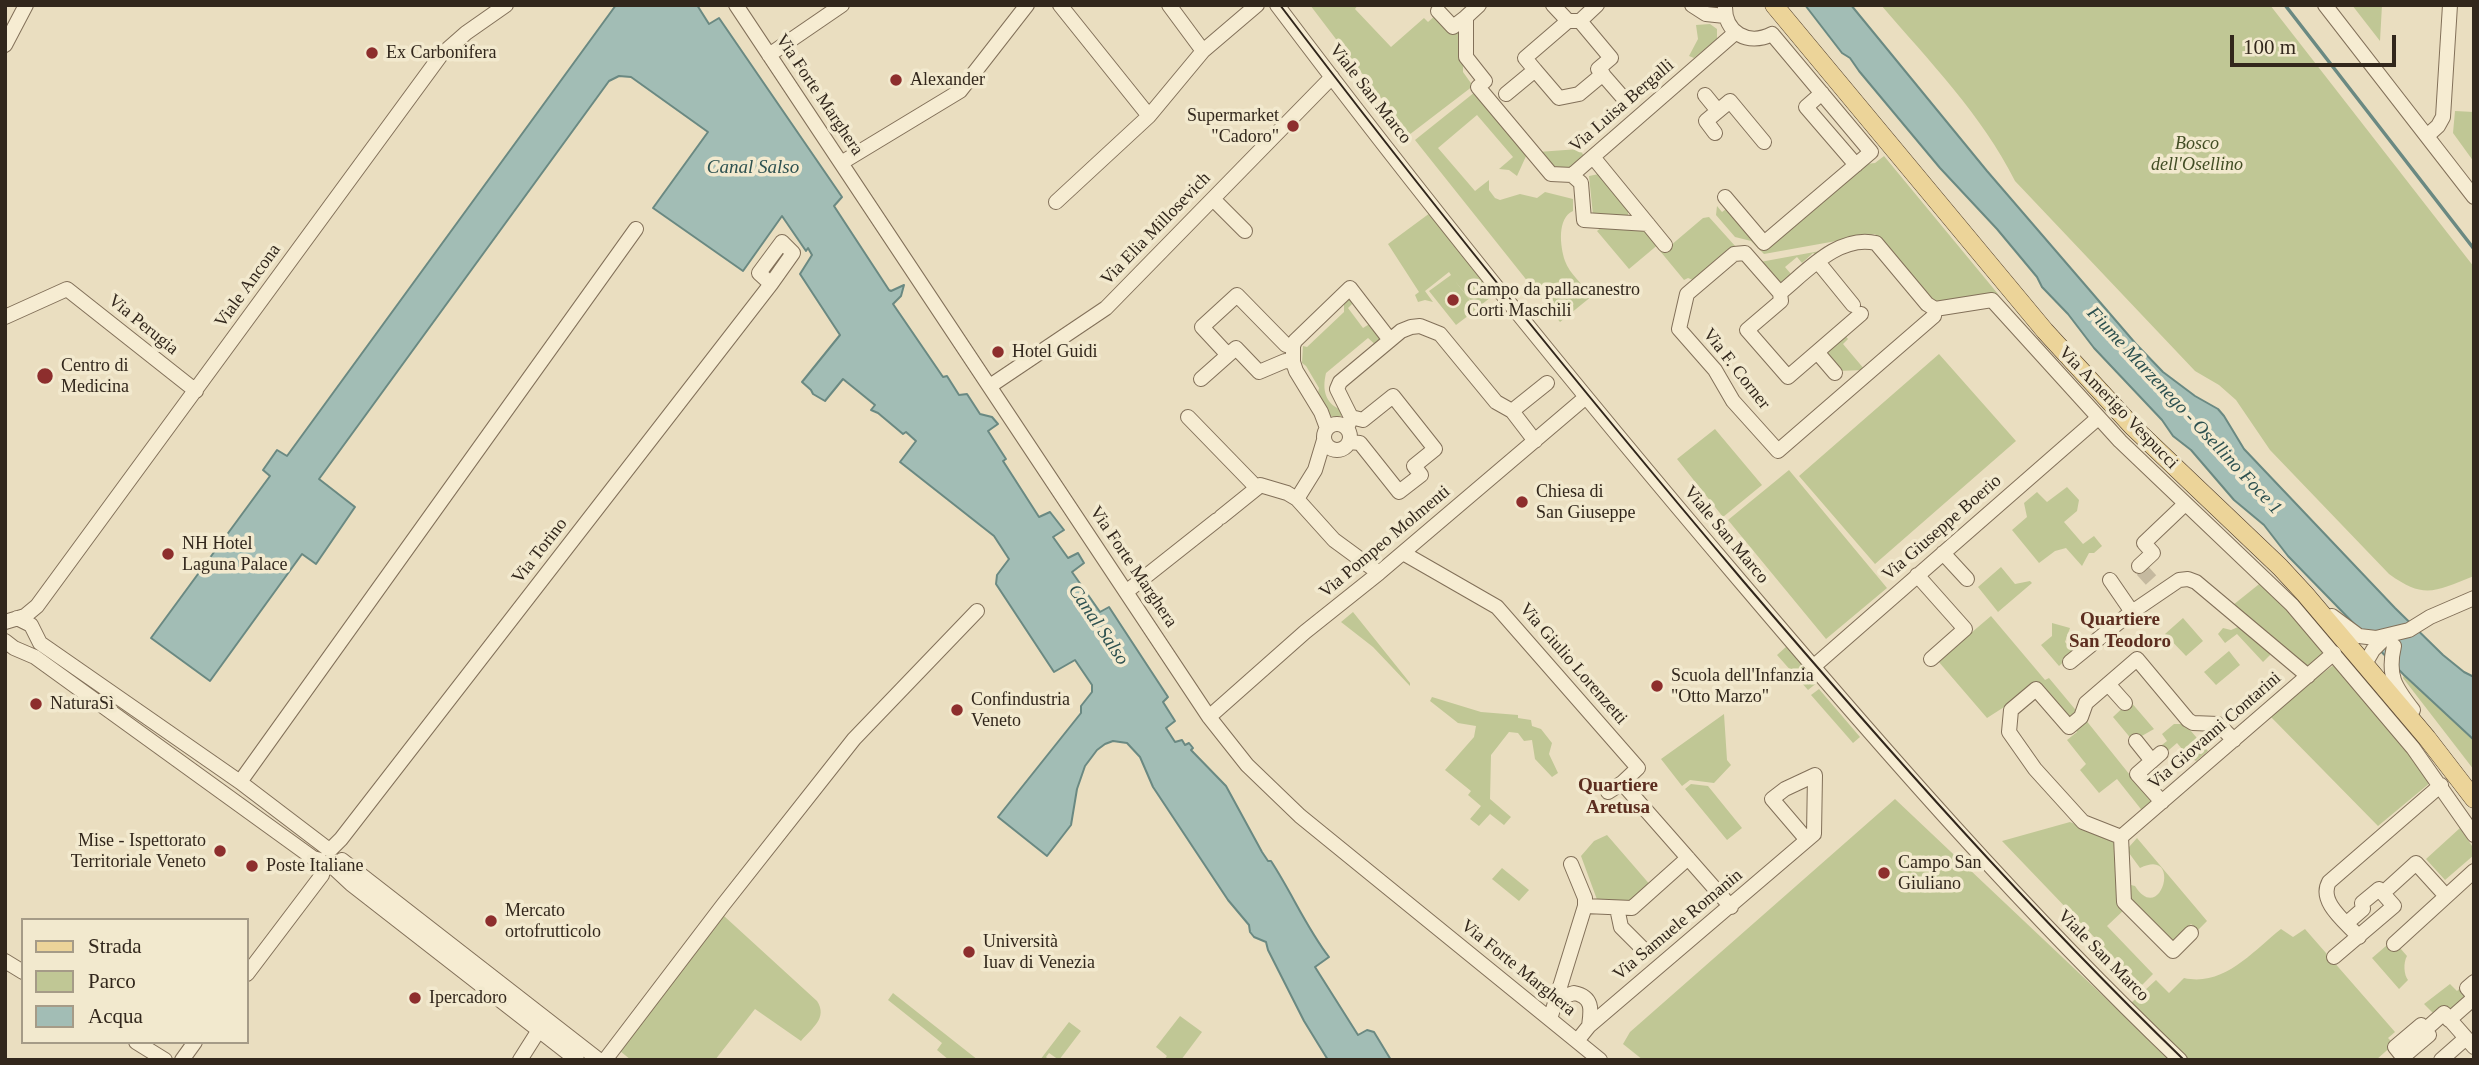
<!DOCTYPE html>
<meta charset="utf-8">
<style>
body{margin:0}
#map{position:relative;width:2479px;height:1065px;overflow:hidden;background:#eadec0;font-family:"Times New Roman",serif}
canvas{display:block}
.frame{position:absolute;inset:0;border:7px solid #32271c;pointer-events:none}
.legend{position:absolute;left:21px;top:918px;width:228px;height:126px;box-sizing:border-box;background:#f2e9ce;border:2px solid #a59b87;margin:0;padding:9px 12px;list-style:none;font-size:21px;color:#32271c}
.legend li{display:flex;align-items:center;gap:14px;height:35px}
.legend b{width:35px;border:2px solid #a59b87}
.scale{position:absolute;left:2230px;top:35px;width:166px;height:32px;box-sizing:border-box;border:4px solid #32271c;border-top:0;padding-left:9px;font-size:21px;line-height:24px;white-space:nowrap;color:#32271c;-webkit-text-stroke:5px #f2e9ce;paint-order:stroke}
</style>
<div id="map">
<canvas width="2479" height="1065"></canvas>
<div class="frame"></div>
<ul class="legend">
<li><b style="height:9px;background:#ecd499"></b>Strada</li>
<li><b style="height:19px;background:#c0c795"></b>Parco</li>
<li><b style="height:19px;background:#a2bdb5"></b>Acqua</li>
</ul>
<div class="scale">100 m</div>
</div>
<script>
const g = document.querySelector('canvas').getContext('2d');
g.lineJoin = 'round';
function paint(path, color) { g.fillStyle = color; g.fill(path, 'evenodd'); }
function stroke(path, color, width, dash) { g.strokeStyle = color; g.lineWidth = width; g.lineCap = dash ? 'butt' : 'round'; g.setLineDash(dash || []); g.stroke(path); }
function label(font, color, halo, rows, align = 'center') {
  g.font = font + ' "Times New Roman",serif'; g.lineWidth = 7; g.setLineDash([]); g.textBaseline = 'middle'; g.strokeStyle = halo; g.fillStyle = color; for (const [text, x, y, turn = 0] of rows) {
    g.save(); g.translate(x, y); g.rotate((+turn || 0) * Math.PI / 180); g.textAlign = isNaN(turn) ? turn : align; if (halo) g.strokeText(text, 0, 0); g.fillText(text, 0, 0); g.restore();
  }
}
const green = new Path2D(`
 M1310 5H1358L1355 9 1391 47 1424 18 1428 22 1437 14 1463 21V72L1473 86 1409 135Z
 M1881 5H2270L2474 267V576C2435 591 2425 600 2389 574L2270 450 2236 400 2219 385 2195 371 2015 181C1982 115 1929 61 1881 5Z
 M2352 5H2382L2380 41Z
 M1710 24 1717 29V39L1694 58 1689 56 1698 39 1696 25Z
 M1475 92 1527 154 1517 176 1509 170 1499 169 1513 157 1477 115 1438 148 1475 191 1489 180V190L1495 198 1500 200 1520 194 1537 198 1545 192 1573 199V211C1557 218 1560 246 1565 261 1569 273 1584 286 1592 296L1560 322 1415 140Z
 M2455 111 2474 112V162L2453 133Z
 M1579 149 1585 157 1570 170 1553 169 1538 152Z
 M1884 156 1998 294 1948 302 1930 300 1875 234 1764 254 1751 241 1735 237 1716 215 1717 206 1722 212 1729 207 1759 244 1866 164 1875 163Z
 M1599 174 1628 209V218L1593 215 1589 176Z
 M1430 213 1495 294 1477 308 1455 281 1477 309 1456 325 1429 291 1451 275 1449 272 1425 291 1433 302 1425 300 1418 302 1415 295 1419 292 1388 244Z
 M1709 217 1736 247 1730 249 1693 280 1688 278 1684 280 1660 251 1670 246 1703 218Z
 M1602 227 1651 232 1660 243 1629 269 1597 231Z
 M1820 251 1816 255 1813 253 1802 263 1797 257 1785 267 1791 274 1779 284 1760 262Z
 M1349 297 1354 302 1348 308 1363 328 1371 323 1385 340 1378 347 1368 338 1326 373C1322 390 1325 403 1341 410V416L1337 418 1330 416 1318 393 1319 388 1306 366 1302 363 1303 346 1307 347 1344 312V299Z
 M1843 333 1848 339 1843 344 1865 370 1837 371 1821 352Z
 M1939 354 2016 441 1875 564 1799 476Z
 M1715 429 1762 485 1723 517 1677 459Z
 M1789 470 1887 588 1826 639 1728 520Z
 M2067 487 2079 500 2077 511 2064 522 2083 544 2094 536 2102 546 2094 553H2089L2082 566 2066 548 2055 551 2039 563 2012 530 2027 517 2024 503 2037 492 2047 502Z
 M2001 567 2015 584 2030 581 2032 583 1998 612 1978 587Z
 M2263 581 2325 652 2308 667 2233 605Z
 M1353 612 1410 683V686L1373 647 1341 622Z
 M1991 616 2045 680 2049 678 2079 714 2072 721 2040 684 1987 718 1938 661Z
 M2183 618 2203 641 2186 656 2165 634Z
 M2052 623 2070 628 2065 642 2075 652 2059 666 2041 645 2052 636Z
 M2238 627 2272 653 2263 662 2237 634 2225 643 2218 634 2223 628 2231 630Z
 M1787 646 1818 682 1808 690 1777 655Z
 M2229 651 2240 665 2216 685 2204 672Z
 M2335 664 2431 782 2378 826 2269 715 2317 674 2319 676Z
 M2404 675 2434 701 2474 713V770L2403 678Z
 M1819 689 1860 737 1853 743 1811 695Z
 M1432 697 1481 712 1518 715V718L1531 720 1532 726 1541 729 1552 743 1549 754 1558 773 1552 777 1535 759 1532 740 1524 741 1518 733 1509 732 1491 755 1490 799 1511 817 1504 825 1490 814 1479 826 1470 819 1481 806 1468 795 1471 791 1445 770 1474 737 1476 726 1458 723 1430 701Z
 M2130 701 2154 729 2133 741 2113 717Z
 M1724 714 1727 760 1731 765 1714 783 1690 780 1682 786 1661 759Z
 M2085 719 2154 805 2144 813 2117 779 2099 793 2080 770 2086 764 2067 740 2077 732 2074 728Z
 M2174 724H2185L2208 751 2196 761 2188 756 2177 743 2163 755 2158 748 2167 741 2162 734Z
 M1691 784 1708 786 1742 828 1727 840 1685 789Z
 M1895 799 2171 1060H1643L1623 1044 1630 1032Z
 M2070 822 2108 837 2120 850 2126 908 2107 926 2153 974 2141 986 2002 841Z
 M2460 828 2474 849V855L2445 880 2426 859Z
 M1607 835 1652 887 1632 905H1599L1581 856 1594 841Z
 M2137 838 2207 921 2198 930 2191 924 2173 942 2131 900V885L2135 886C2161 927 2183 846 2140 868L2129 853V847Z
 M1502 868 1529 890 1519 901 1492 879Z
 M724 916 817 1001C828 1018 812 1028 801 1041L755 1009 715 1060H631L620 1051Z
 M2281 929 2293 937 2305 929 2395 1032 2388 1038 2394 1044 2376 1060H2188L2131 1003 2156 980 2169 993 2184 978C2224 987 2253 951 2281 929Z
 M2393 940 2407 956C2403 963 2404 975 2408 980L2399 989 2372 958Z
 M2450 984 2457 991 2462 986 2472 998 2450 1016 2442 1006 2433 1013 2424 1004Z
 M893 993 978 1060H949L937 1050 942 1043 888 1000Z
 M1180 1016 1202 1032 1181 1060H1164L1167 1056 1156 1047Z
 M1069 1022 1081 1031 1059 1060 1049 1053 1046 1057 1049 1060H1040Z`);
const water = new Path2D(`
 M616 5H697L709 24 719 18 842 197 834 206 889 290 891 291 904 285 901 296 893 304 943 377 947 376 959 395 967 394 980 414 992 417 998 424 988 431 1006 459 1003 461 1039 517 1050 512 1064 530 1053 537 1068 558 1078 553 1084 563 1072 572 1100 612 1109 607 1168 697 1163 702 1175 721 1166 728 1175 742 1182 740 1185 745 1189 743 1193 748 1191 750 1226 786 1262 852 1268 861H1271C1292 893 1306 927 1329 957L1315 967 1358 1035 1367 1030 1374 1032 1391 1060H1328L1304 1021 1268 950 1266 942 1254 937 1250 932 1249 925 1228 900 1153 787 1140 757 1127 743 1113 741 1105 744 1097 750 1085 766 1077 789 1071 825 1047 856 998 817 1081 713V706L1092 692V685L1075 660 1054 672 996 584 997 575 1009 559 994 536 900 462 916 441 906 432 903 434 878 413 871 410 875 405 843 379 825 401 813 394 811 390 802 382 840 335 800 274 812 255 808 248 806 251 782 216 743 271 653 208 708 132 631 77 619 76 609 81 319 479 355 507 316 564 302 554 210 681 151 638 270 476 263 470 277 450 287 456Z
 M1805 5H1851L1987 171 2136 344 2163 372 2195 396 2218 409 2224 416 2244 449 2395 608 2443 655 2464 672 2474 677V740L2404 675 2288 556 2264 525 2234 500 2191 450 2173 436 2162 420 2094 348 2068 314 2042 287 2037 277 1997 229 1940 168 1859 71 1850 58 1842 53Z`);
const stream = new Path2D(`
 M2285 5 2474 249`);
const minorTunnel = new Path2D(`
 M2142 570 2151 580`);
const minor = new Path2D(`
 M736 5 1209 717 1247 765 1300 816 1600 1060
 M1060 5 1149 116
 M1169 5 1203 51
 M1277 5C1425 202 1581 394 1741 582 1881 747 2023 910 2180 1060
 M1479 5 1466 17V57L1485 81 1478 87 1551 174 1572 175 1735 33
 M1553 5 1568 21H1580L1597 5
 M1692 5 1706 14 1725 16
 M2325 5 2474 197
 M1438 11 1453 27 1466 17
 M1580 21 1611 58 1598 69 1625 100
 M5 45 26 5
 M769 55 842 5
 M1535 70 1559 98 1579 94 1603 74
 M1822 93 1806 107 1856 165
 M1506 94 1535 70 1525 58 1568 21
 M1705 95 1718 111
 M1715 133 1706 121 1730 101 1764 142
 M2427 136 2438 126 2443 117 2450 5
 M1593 157 1665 245
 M841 163 960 91 1027 5
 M1572 175 1581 183 1584 220 1648 224
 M1725 197 1764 243 1871 152 1772 34C1748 46 1724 33 1725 5
 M1213 199 1245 231
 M1056 202 1149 116 1203 51 1257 5
 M1818 262 1853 305
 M1780 293 1781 301 1747 330 1788 377 1817 352
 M1935 309 1934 316 1778 451 1733 401 1715 370 1679 329 1687 294 1734 254 1745 253 1780 293C1806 272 1839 234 1876 243L1927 304 1935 309 1992 300 2120 441 2292 605 2413 748 2474 835
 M5 317 67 289 196 391
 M1228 355 1202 327 1237 295 1286 345 1293 346
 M1835 373 1817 352 1861 314
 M1201 379 1236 348 1259 372 1285 361 1293 362
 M990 386 1106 308 1332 77
 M1512 411 1547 383
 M1188 417 1257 488 1260 485 1287 493 1297 499 1334 540 1379 573
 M1324 437a13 13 0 1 1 26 0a13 13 0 1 1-26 0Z
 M1327 428 1321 412 1296 371 1293 362V346L1295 341 1350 288 1390 340
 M1347 429 1351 417 1337 389 1340 382 1401 331 1411 327 1420 326 1440 334 1496 402 1512 411 1535 441
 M1349 442 1360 443 1399 492 1421 475 1414 466 1435 449 1393 396 1363 420 1351 417
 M1297 499 1315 470 1324 440
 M1221 517 1257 488
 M1403 553 1497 607 1638 768 1622 783 1608 792
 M1943 553 1967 579
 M2139 566 2153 553 2144 543 2185 504
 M1917 575 1965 629 1931 659
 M2110 580 2132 612
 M1126 592 1217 520
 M2332 616 2359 636 2376 638 2409 630 2430 617 2474 598
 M17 618 31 625 40 643 240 782 328 849
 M5 622 25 616 37 606 441 55 466 33 506 5
 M5 641 14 648 35 657 313 858 320 860
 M2394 646C2387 676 2395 687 2413 710
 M2070 662 2129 614 2179 580 2188 579 2196 582 2308 676
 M2365 664 2373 650 2387 636
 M1813 667 2098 418
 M2108 684 2125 703
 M1209 717 1305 632 1379 573 1586 397
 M2136 741 2152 761
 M2161 753 2137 774 2162 802
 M240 782 636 229
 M1622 783 1731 907
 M2121 837 2083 822 2035 769 2009 732 2011 710 2036 689 2069 727 2081 717 2086 703 2137 659 2188 720 2193 723 2218 724 2234 740
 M2121 837 2334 653
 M2121 837 2124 902 2173 951 2191 933
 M331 849 341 839 771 284 793 253 782 242 759 273 771 284
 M342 860 599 1060
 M336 870 351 884 577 1060
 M2383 893 2416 863 2446 896
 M1585 906 1632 908 1688 858
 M1617 908 1621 927 1645 951
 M2359 937C2346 922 2318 902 2329 882L2441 785
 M2394 944 2474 871
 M2334 957 2394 906 2379 889 2362 903 2363 909 2347 923
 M5 961 23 972
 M247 974 322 875 323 866
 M2474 982 2467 988 2474 996
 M1556 999 1574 993C1594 997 1591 1011 1589 1026
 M1550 1019 1585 906V898L1571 864
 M2449 1020 2474 998
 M2421 1025 2429 1035 2403 1057 2395 1047Z
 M2425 1030 2444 1013 2474 1047
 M1577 1041 1589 1026 1814 834 1815 775 1785 789 1772 799 1807 840
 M136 1042 165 1060
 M182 1060 195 1042
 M520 1060 539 1030
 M605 1060 723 905 854 739 977 611
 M2441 1060 2466 1038`);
const major = new Path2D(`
 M1774 5 2045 331 2132 426 2280 567 2305 594 2427 738 2474 799`);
const tram = new Path2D(`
 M1280 5C1429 202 1585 394 1744 582 1885 747 2028 909 2184 1060`);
const markers = [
 [372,53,7,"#8d2e2d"],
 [896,80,7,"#8d2e2d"],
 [1293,126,7,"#8d2e2d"],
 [1453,300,7,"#8d2e2d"],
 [998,352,7,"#8d2e2d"],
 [45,376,9,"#8d2e2d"],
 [1522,502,7,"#8d2e2d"],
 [168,554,7,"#8d2e2d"],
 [1657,686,7,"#8d2e2d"],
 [36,704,7,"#8d2e2d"],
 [957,710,7,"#8d2e2d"],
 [220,851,7,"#8d2e2d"],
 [252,866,7,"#8d2e2d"],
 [1884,873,7,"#8d2e2d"],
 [491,921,7,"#8d2e2d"],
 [969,952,7,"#8d2e2d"],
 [415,998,7,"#8d2e2d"]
];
const poiNames = [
 ["Ex Carbonifera",386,53],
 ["Alexander",910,80],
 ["Supermarket",1279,116,"right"],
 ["\"Cadoro\"",1279,137,"right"],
 ["Campo da pallacanestro",1467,290],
 ["Corti Maschili",1467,311],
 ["Hotel Guidi",1012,352],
 ["Centro di",61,366],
 ["Medicina",61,387],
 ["Chiesa di",1536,492],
 ["San Giuseppe",1536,513],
 ["NH Hotel",182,544],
 ["Laguna Palace",182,565],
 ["Scuola dell'Infanzia",1671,676],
 ["\"Otto Marzo\"",1671,697],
 ["Confindustria",971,700],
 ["Veneto",971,721],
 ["NaturaSì",50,704],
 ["Mise - Ispettorato",206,841,"right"],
 ["Territoriale Veneto",206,862,"right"],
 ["Campo San",1898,863],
 ["Giuliano",1898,884],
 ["Poste Italiane",266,866],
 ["Mercato",505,911],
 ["ortofrutticolo",505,932],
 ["Università",983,942],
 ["Iuav di Venezia",983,963],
 ["Ipercadoro",429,998]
];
const streetNames = [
 ["Viale San Marco",1370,94,52],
 ["Via Forte Marghera",819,95,56],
 ["Via Luisa Bergalli",1622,106,-41],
 ["Via Elia Millosevich",1156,229,-46],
 ["Viale Ancona",248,286,-54],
 ["Via Perugia",143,325,39],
 ["Via F. Corner",1736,369,52],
 ["Via Amerigo Vespucci",2118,408,46],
 ["Via Giuseppe Boerio",1942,528,-41],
 ["Viale San Marco",1726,535,50],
 ["Via Pompeo Molmenti",1385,542,-40],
 ["Via Torino",540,551,-52],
 ["Via Forte Marghera",1133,567,56],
 ["Via Giulio Lorenzetti",1573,664,49],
 ["Via Giovanni Contarini",2215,731,-41],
 ["Via Samuele Romanin",1678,925,-40],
 ["Viale San Marco",2103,956,45],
 ["Via Forte Marghera",1518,968,39]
];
const parkNames = [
 ["Bosco",2197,144],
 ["dell'Osellino",2197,165]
];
const waterNames = [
 ["Canal Salso",753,168],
 ["Fiume Marzenego - Osellino Foce 1",2184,411,47],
 ["Canal Salso",1098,625,56]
];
const neighbourhoodNames = [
 ["Quartiere",2120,620],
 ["San Teodoro",2120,642],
 ["Quartiere",1618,786],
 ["Aretusa",1618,808]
];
paint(green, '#c0c795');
paint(water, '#a2bdb5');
stroke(water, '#6a8982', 2);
stroke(stream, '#6a8982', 3.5);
stroke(minorTunnel, '#c5b99f', 14, [14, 7]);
stroke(minor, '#827059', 16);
stroke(major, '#503e2d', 19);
stroke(minor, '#f6ecd2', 14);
stroke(major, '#ecd499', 18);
stroke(tram, '#32271c', 2);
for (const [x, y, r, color] of markers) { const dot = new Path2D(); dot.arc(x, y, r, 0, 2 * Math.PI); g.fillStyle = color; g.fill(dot); stroke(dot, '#f2e9ce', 2.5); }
label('18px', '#32271c', '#f2e9ce', poiNames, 'left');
label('18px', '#32271c', '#f2e9ce', streetNames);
label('italic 18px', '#424d24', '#f2e9ce', parkNames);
label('italic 19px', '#2d5150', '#f2e9ce', waterNames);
label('bold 19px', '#5c2d1f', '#f2e9ce', neighbourhoodNames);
</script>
